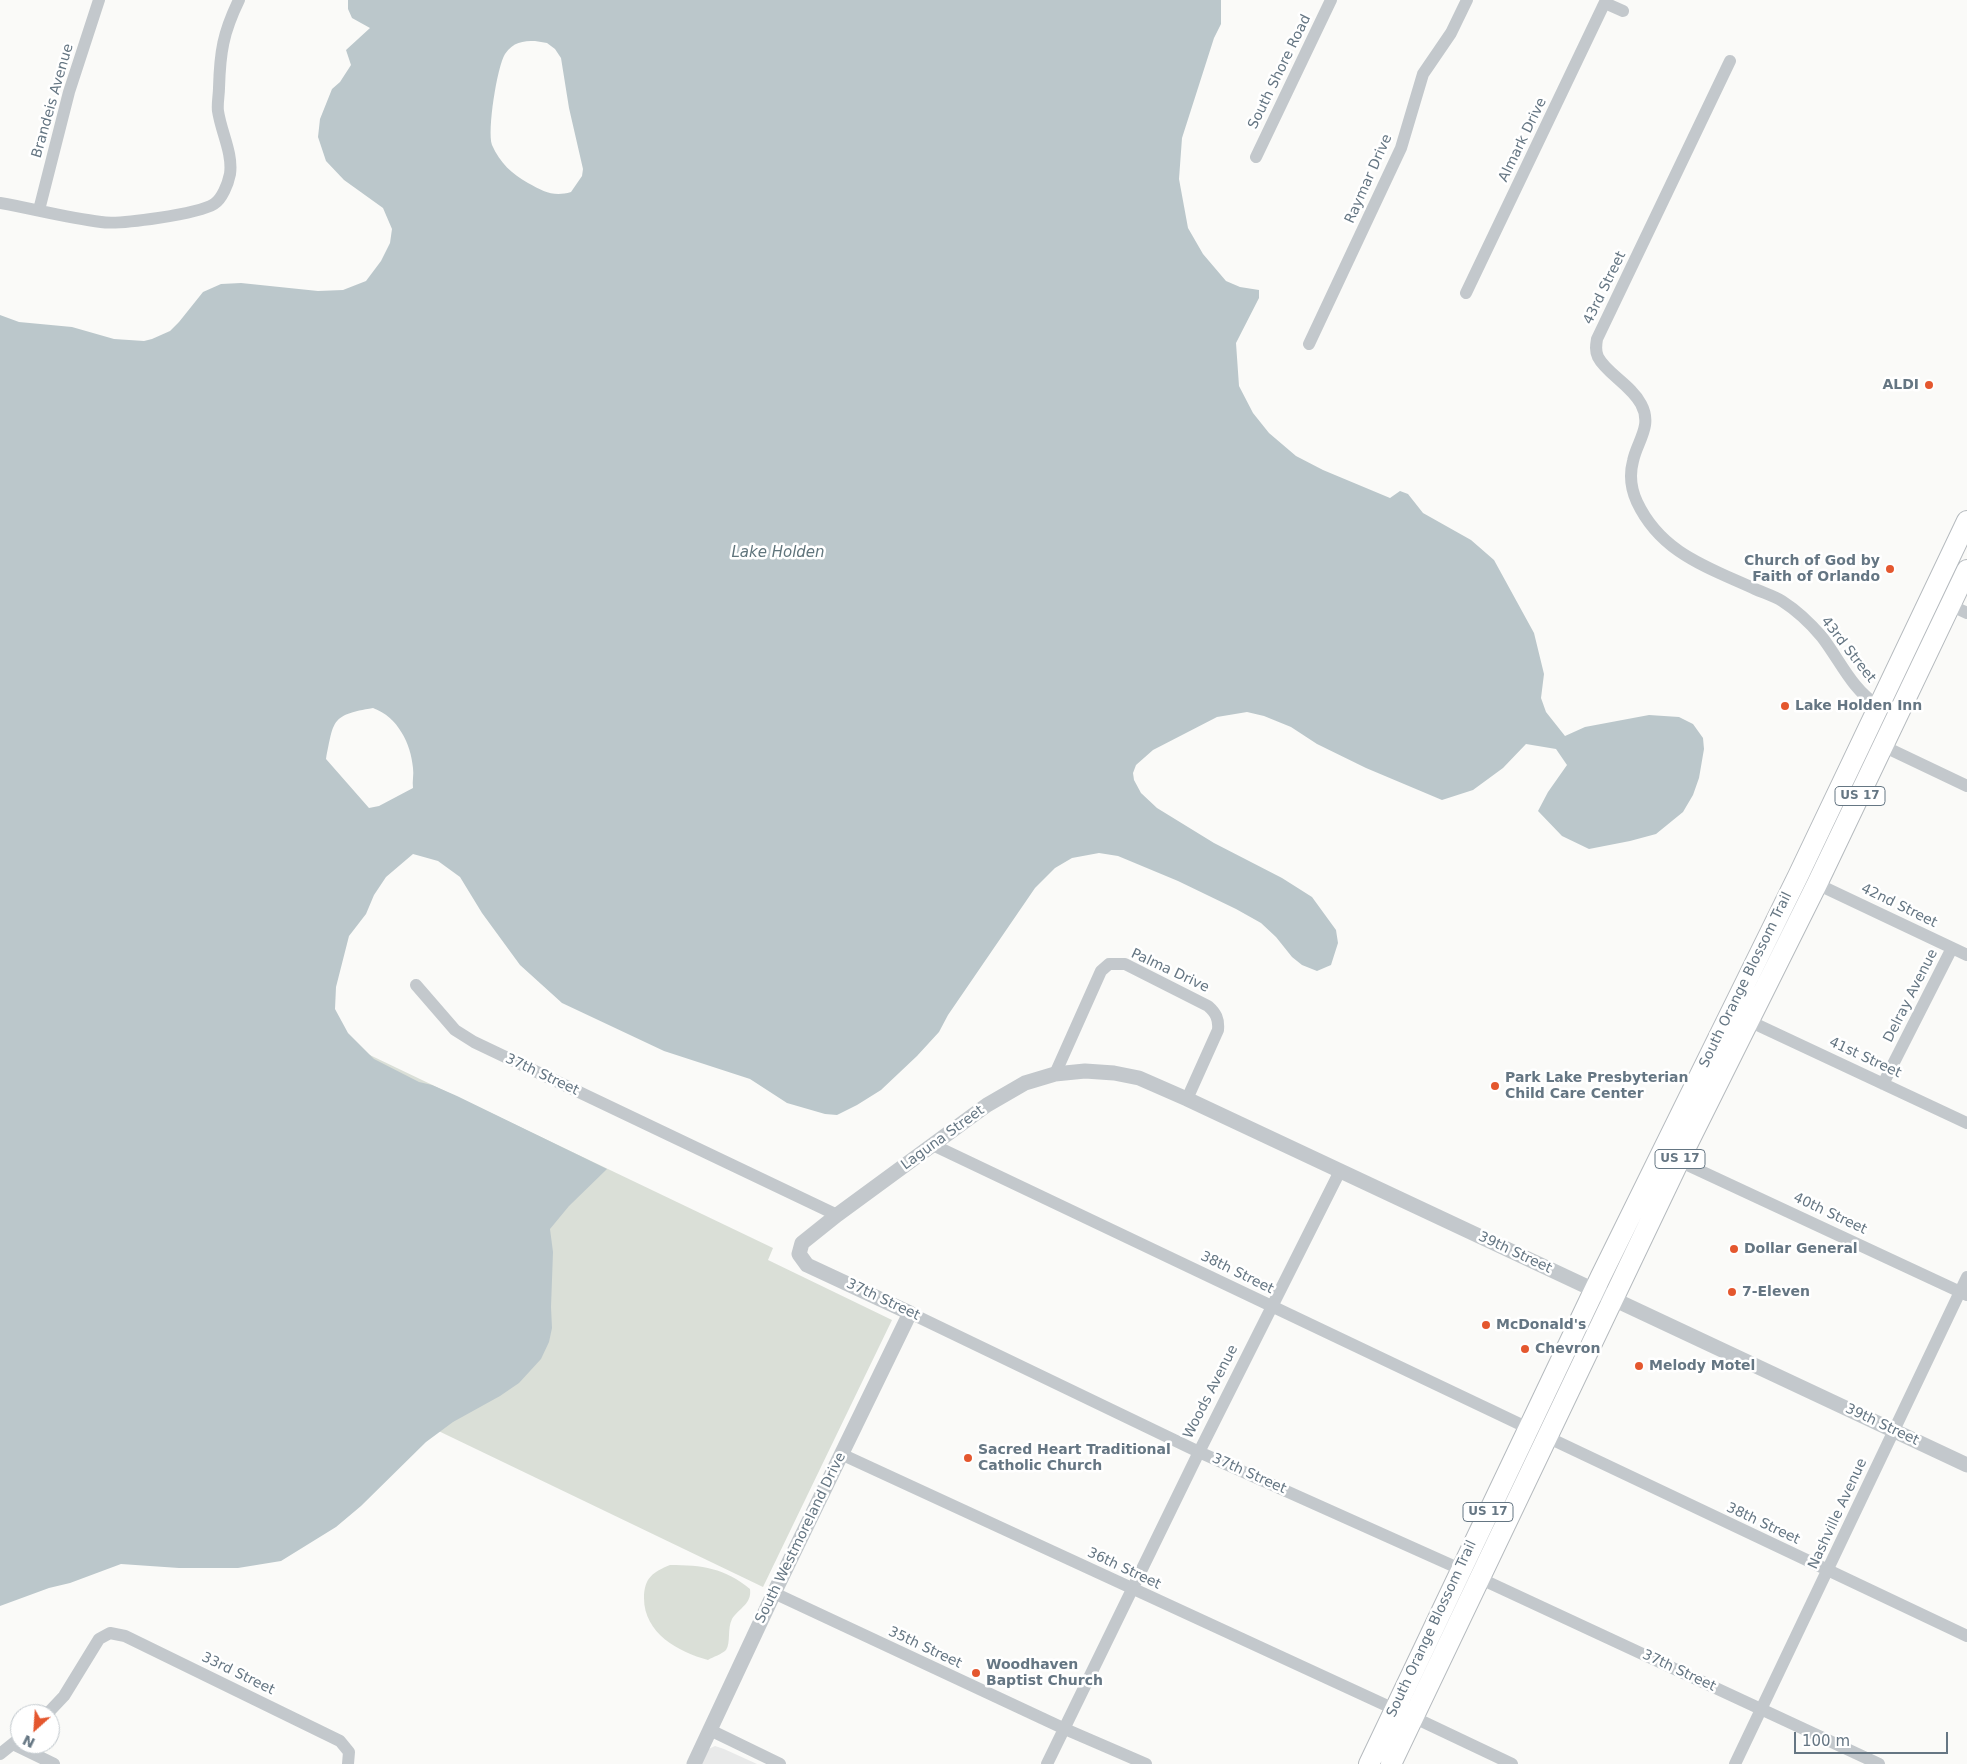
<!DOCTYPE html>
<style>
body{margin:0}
#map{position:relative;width:1967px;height:1764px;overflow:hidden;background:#fafaf8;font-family:"DejaVu Sans",sans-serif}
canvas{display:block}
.north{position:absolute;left:10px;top:1704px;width:50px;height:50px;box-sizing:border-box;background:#fff;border:1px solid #c1c8cd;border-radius:50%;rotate:206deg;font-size:14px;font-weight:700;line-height:20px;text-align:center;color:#657683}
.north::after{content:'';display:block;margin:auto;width:18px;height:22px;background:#e4572e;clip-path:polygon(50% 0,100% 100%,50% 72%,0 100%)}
.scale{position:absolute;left:1794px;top:1732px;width:154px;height:22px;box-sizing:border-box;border:2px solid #657683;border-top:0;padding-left:6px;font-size:15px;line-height:18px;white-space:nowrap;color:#657683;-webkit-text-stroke:4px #fff;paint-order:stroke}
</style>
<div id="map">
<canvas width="1967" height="1764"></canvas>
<div class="north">N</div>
<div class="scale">100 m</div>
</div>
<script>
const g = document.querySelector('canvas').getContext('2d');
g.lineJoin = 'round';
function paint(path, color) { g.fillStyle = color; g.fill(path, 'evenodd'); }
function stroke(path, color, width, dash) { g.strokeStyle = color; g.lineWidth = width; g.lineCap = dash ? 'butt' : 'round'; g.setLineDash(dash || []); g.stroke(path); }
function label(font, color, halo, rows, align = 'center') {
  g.font = font + ' "DejaVu Sans",sans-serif'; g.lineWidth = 5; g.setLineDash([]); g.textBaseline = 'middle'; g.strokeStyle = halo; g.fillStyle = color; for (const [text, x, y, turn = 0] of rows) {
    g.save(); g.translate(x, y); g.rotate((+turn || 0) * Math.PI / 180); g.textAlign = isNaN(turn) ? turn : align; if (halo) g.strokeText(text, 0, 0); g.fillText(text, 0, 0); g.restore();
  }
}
const built = new Path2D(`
 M715 1746 724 1749 757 1764H698L704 1751Z`);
const green = new Path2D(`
 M351 1046 773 1248 768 1260 892 1320 763 1587 218 1325Z
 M670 1565C702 1565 725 1568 750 1589 752 1604 739 1608 732 1619 727 1629 731 1643 726 1650 722 1654 713 1657 708 1660 678 1652 644 1633 644 1598 644 1578 653 1572 670 1565Z`);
const water = new Path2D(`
 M348 0H1221V24L1214 38 1182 138 1179 179 1188 228 1203 254 1226 281 1240 287 1259 290V298L1236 343 1239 386 1253 413 1269 433 1296 456 1323 470 1390 498 1400 491 1408 494 1423 513 1471 540 1494 560 1534 633 1544 674 1541 698 1546 712 1565 736 1585 727 1649 715 1679 717 1693 724 1703 738 1704 749 1699 778 1693 795 1683 812 1656 834 1630 841 1589 849 1562 836 1538 811 1548 792 1567 765 1556 749 1526 744 1503 768 1473 790 1442 800 1366 768 1317 744 1291 727 1264 716 1247 712 1217 717 1153 750 1136 765 1133 773 1134 780 1141 793 1157 808 1214 843 1282 878 1312 897 1336 930 1338 943 1331 965 1317 971 1302 965 1292 957 1276 937 1261 923 1236 909 1178 881 1118 856 1099 853 1072 858 1055 868 1035 888 948 1015 939 1032 917 1056 881 1090 857 1105 837 1115 825 1114 787 1103 750 1079 664 1051 562 1003 520 965 482 913 460 877 438 861 413 854 386 877 374 895 366 914 349 936 336 987 335 1009 348 1033 374 1059 419 1082 432 1085 457 1096 607 1169 569 1206 550 1229 553 1252 551 1307 552 1328 549 1342 541 1359 519 1383 500 1396 453 1422 426 1442 361 1506 336 1527 281 1561 238 1568H179L121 1564 70 1583 49 1588 0 1606V315L19 322 72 327 114 339 144 341 152 339 170 331 179 322 203 292 221 284 241 283 318 291 343 290 366 281 381 261 390 243 392 229 383 208 344 180 326 161 318 137 320 119 332 89 340 82 351 65 346 50 370 28 352 18 348 9ZM535 41 547 43 555 49 561 58 569 108 583 169 582 176 571 192C554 197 544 192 528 183 512 174 500 163 492 145 487 131 497 67 505 54 513 42 523 41 535 41ZM373 708C398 717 411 744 413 768 414 775 412 781 413 788L379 806 369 808 326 759C334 720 331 715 373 708Z`);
const minor = new Path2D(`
 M1605 3 1623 11
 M1730 61 1597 339C1596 345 1595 351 1598 357 1606 373 1631 385 1641 404 1653 426 1637 441 1633 461 1629 476 1631 489 1637 502 1661 553 1707 567 1755 589 1764 593 1774 596 1782 601 1796 610 1811 624 1822 637 1841 662 1851 688 1878 706
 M1256 157 1331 0
 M0 203C34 209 67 218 101 222 120 225 198 214 214 204 222 199 228 184 230 174 233 153 221 132 218 111 217 104 219 95 219 88 220 52 223 33 239 0
 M39 210 69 92 99 0
 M1466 293 1606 0
 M1309 344 1401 148 1423 74 1451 33 1467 0
 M1950 605 1967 613
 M1883 746 1967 786
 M1817 884 1967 955
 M416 985 455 1030 474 1042 837 1215
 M1749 1021 1967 1123
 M1055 1074 1101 971 1109 964H1125L1208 1006C1216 1013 1219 1019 1218 1030L1187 1099
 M1883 1084 1952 948
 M933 1145 1528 1428
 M1679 1161 1967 1295
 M910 1313 1199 1452 1460 1569
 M1547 1437 1967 1636
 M841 1454 1394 1709
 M1479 1578 1879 1764
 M774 1593 1065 1729 1146 1764
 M47 1714 64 1696 99 1639 110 1633 125 1636 340 1741 349 1752 348 1764
 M1413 1717 1512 1764
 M710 1730 780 1764
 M13 1744 54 1764
 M0 1754 20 1738
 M1047 1764 1199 1452 1340 1171
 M1735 1764 1967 1277`);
const tertiary = new Path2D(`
 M694 1764 774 1593 910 1313 807 1265 799 1254 802 1243 837 1215 987 1105 1025 1083 1055 1074 1085 1071 1114 1073 1139 1078 1187 1099 1967 1465`);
const primary = new Path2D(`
 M1369 1764 1601 1276 1798 876 1967 521
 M1391 1764 1679 1161 1817 884 1967 570`);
const markers = [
 [1929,385,5,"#e4572e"],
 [1890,569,5,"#e4572e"],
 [1785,706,5,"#e4572e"],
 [1495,1086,5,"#e4572e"],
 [1734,1249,5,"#e4572e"],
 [1732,1292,5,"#e4572e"],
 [1486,1325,5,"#e4572e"],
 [1525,1349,5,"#e4572e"],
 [1639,1366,5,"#e4572e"],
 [968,1458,5,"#e4572e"],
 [976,1673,5,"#e4572e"]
];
const shields = [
 [1860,796,50],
 [1680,1159,50],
 [1488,1512,50]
];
const shieldNames = [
 ["US 17",1860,796],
 ["US 17",1680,1159],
 ["US 17",1488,1512]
];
const streetNames = [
 ["South Shore Road",1280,72,-64],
 ["Brandeis Avenue",53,101,-74],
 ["Almark Drive",1523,140,-64],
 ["Raymar Drive",1369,179,-66],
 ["43rd Street",1605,288,-64],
 ["43rd Street",1848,650,52],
 ["42nd Street",1899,906,26],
 ["Palma Drive",1170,971,25],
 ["South Orange Blossom Trail",1746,980,-64],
 ["Delray Avenue",1911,996,-63],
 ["41st Street",1865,1058,25],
 ["37th Street",542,1075,25],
 ["Laguna Street",943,1138,-36],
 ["40th Street",1830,1214,25],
 ["39th Street",1515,1253,25],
 ["38th Street",1237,1273,26],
 ["37th Street",883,1300,25],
 ["Woods Avenue",1211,1392,-63],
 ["39th Street",1882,1425,25],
 ["37th Street",1249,1474,24],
 ["Nashville Avenue",1838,1514,-65],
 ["38th Street",1763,1524,25],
 ["South Westmoreland Drive",801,1538,-64],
 ["36th Street",1124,1569,25],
 ["South Orange Blossom Trail",1432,1629,-65],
 ["35th Street",925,1648,25],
 ["37th Street",1679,1671,25],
 ["33rd Street",238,1674,26]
];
const poiNames = [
 ["ALDI",1919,385,"right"],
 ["Church of God by",1880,561,"right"],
 ["Faith of Orlando",1880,577,"right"],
 ["Lake Holden Inn",1795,706],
 ["Park Lake Presbyterian",1505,1078],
 ["Child Care Center",1505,1094],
 ["Dollar General",1744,1249],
 ["7-Eleven",1742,1292],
 ["McDonald's",1496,1325],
 ["Chevron",1535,1349],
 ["Melody Motel",1649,1366],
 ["Sacred Heart Traditional",978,1450],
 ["Catholic Church",978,1466],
 ["Woodhaven",986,1665],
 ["Baptist Church",986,1681]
];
const waterNames = [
 ["Lake Holden",778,553]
];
paint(built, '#e8e9e9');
paint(green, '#dadfd7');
paint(water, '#bbc7cb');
stroke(primary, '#b5babe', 22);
stroke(minor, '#c3c8cc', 12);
stroke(tertiary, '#c3c8cc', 15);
stroke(primary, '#fff', 20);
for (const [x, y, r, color] of markers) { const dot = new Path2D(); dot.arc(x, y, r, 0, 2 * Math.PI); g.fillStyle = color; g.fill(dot); stroke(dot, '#fff', 2); }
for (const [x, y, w] of shields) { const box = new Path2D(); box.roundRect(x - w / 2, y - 9.5, w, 19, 4); g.fillStyle = '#fff'; g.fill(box); stroke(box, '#657683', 1); }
label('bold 12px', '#657683', null, shieldNames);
label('14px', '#657683', '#fff', streetNames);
label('bold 14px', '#657683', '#fff', poiNames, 'left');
label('italic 15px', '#60757c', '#fff', waterNames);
</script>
